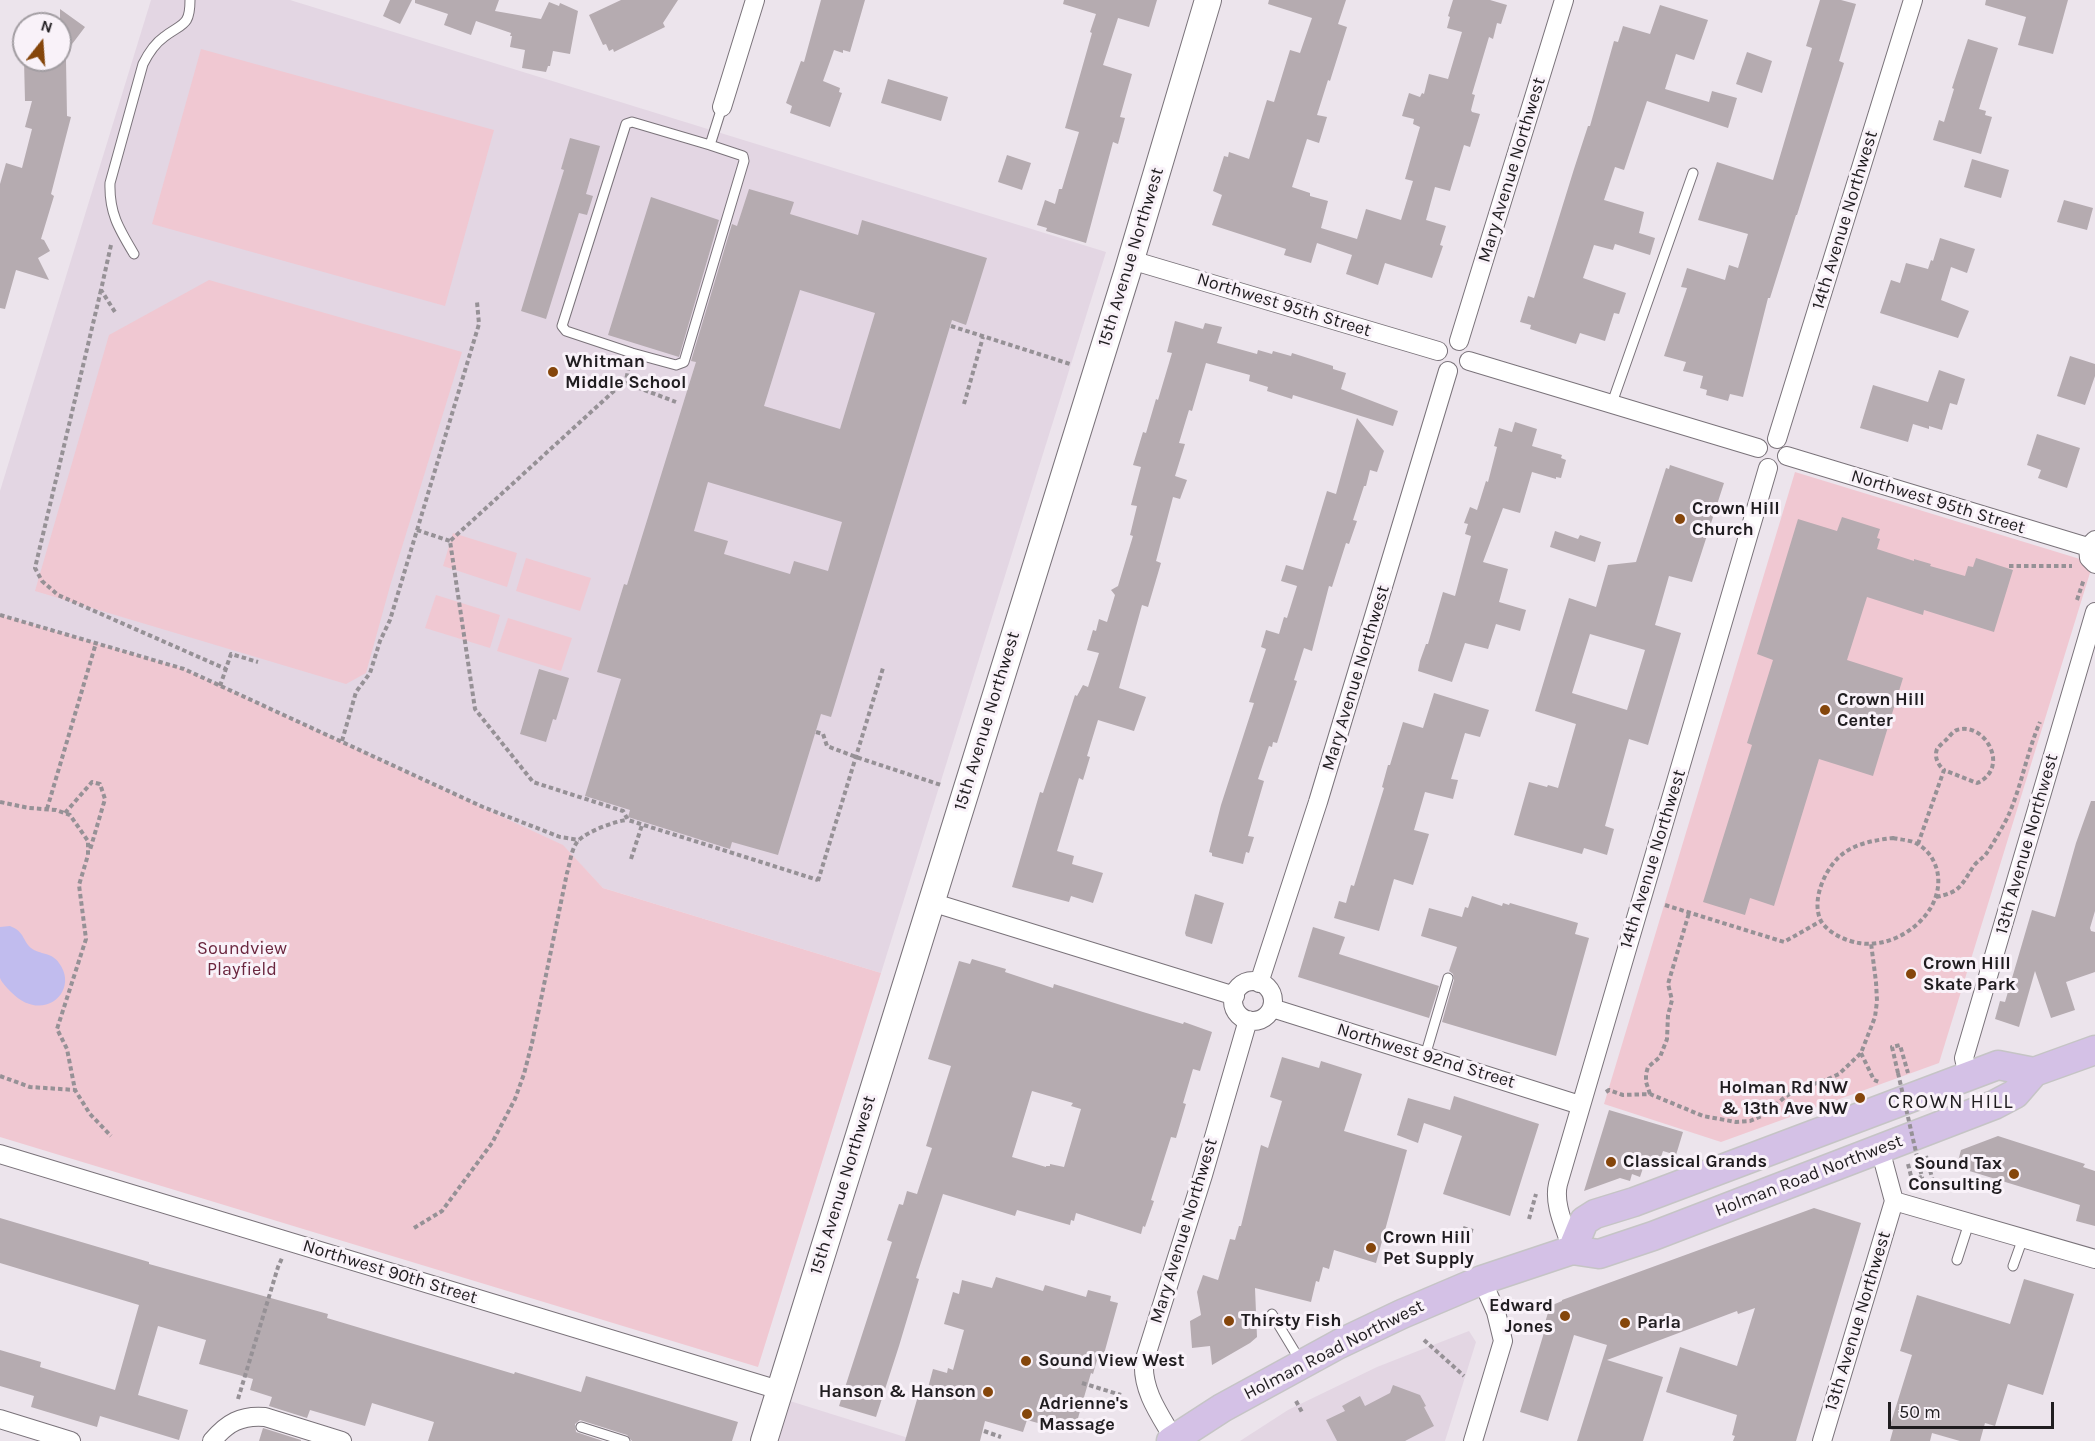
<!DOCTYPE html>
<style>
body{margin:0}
#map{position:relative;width:2095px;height:1441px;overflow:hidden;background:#ece4ec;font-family:Karla,sans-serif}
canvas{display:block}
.north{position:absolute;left:12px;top:12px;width:60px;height:60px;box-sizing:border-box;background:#f9f2f9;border:2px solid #a29da2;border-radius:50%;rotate:17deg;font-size:16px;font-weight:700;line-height:24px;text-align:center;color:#201d20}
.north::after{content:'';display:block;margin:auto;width:21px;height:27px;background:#85460b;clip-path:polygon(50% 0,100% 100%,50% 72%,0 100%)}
.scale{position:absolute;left:1888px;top:1402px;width:166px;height:27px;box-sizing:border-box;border:3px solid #201d20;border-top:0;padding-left:8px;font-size:18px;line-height:21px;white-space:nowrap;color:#201d20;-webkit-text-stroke:4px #f9f2f9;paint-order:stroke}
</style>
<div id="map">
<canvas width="2095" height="1441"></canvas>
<div class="north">N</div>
<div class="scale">50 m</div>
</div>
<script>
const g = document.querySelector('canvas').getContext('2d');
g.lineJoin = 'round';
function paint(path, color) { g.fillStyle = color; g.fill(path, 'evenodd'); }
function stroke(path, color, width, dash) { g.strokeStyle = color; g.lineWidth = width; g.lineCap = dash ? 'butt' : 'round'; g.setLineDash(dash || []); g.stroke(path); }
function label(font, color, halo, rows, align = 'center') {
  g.font = font + ' Karla,sans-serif'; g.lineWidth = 6; g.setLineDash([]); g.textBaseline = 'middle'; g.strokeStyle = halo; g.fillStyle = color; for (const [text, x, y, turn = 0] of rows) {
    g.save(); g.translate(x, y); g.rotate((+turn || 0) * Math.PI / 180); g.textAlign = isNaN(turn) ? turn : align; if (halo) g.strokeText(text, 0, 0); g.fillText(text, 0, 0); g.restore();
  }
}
const built = new Path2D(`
 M151 0H290L1106 252 881 973 603 888 562 845 184 669 0 615V491Z
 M1469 1331 1476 1342 1445 1441H1240L1288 1410 1377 1367Z
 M777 1397 918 1441H764Z`);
const green = new Path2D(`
 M201 49 494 130 445 306 152 224Z
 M209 280 462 352 390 586 366 673 346 684 35 591 109 335Z
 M1795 472 2093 563 1939 1063 1721 1142 1604 1104Z
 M453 533 517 553 507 587 443 566Z
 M526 558 591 578 580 611 516 591Z
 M436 595 500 615 490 648 425 628Z
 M0 615 184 669 563 845 603 888 881 973 758 1367 0 1137Z
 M508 618 572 638 561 671 497 651Z`);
const water = new Path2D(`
 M10 926C25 932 22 940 31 948 40 955 52 952 59 963 80 991 43 1025 11 992 8 989 2 983 0 978 0 969 0 938 0 927Z`);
const building = new Path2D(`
 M390 0H412L400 24 383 16Z
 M415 0H499L495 11 541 19 549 2 559 6 560 3 578 11 570 54 553 51 550 66H548L546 72 522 68 525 50 510 47 512 36H510L511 33 476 21 471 35 444 25 448 14 415 3Z
 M621 0H678L663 23 665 27 614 52 613 49 609 51 606 44 603 45 589 15Z
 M821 0H865L850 52 843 50V53L834 50 823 81 840 88 839 92 842 93 830 127 790 113 792 106 786 103 801 61 804 62Z
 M1064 0H1157L1149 27 1118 18 1103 65 1132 74 1120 117 1125 118 1118 144 1113 142 1086 243 1046 231 1047 228 1037 225 1045 200 1055 204 1059 189H1062L1079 132 1065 128 1092 33 1090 32 1096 14 1063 4Z
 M1269 0H1346L1338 24 1347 27 1330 81 1328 80 1317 115 1327 117 1319 143 1307 139 1292 187 1310 193V196L1328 201 1321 228 1357 239 1366 209 1401 220 1413 181 1405 179 1420 127 1413 124 1414 119 1402 116 1409 93 1420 97 1422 93 1424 94 1429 74 1448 79 1462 32 1447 28 1450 17 1448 16 1453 0H1490L1507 5 1501 24 1497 23 1493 39 1489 37 1472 94 1475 95 1471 110 1472 112 1480 114 1470 147 1464 145 1450 191 1435 187 1426 220 1446 226 1440 245 1443 246 1432 278 1385 263 1378 285 1346 274 1352 255 1317 243 1311 263 1284 255 1286 249 1212 225 1222 195 1213 191 1224 156 1228 157 1229 152 1249 159 1267 100 1274 102 1290 50 1300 53 1312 18 1268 4Z
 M1820 0H1841L1856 4 1839 61 1844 63 1797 215H1796L1770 298H1768L1743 397 1730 394 1728 401 1706 395 1707 390 1700 388 1703 376 1683 371 1686 362 1664 356 1687 288 1681 287 1687 268 1725 280 1729 265 1738 268 1748 234 1698 220 1717 162 1773 180 1812 48 1806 46Z
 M1986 0H2068L2053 54 2018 45 2026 17 1985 5Z
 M1660 5 1708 20 1694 60 1676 54 1665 89 1709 102 1712 91 1737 98 1728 128 1647 101 1624 170 1615 167 1604 200 1644 212 1639 233 1655 238 1650 255 1615 244 1613 250 1594 245 1583 278 1626 293 1619 314 1614 313 1605 341 1580 333 1576 344 1530 329 1531 325 1520 322 1528 296 1534 298 1574 169 1588 126H1590L1614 41 1618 42 1623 26 1650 34Z
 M60 9 85 27 60 60H66L67 116 71 117 51 194 54 196 41 239 44 240 50 251 38 258 49 280 16 270 5 309 0 308V184L6 163 22 168 32 129 25 127 32 101H25L24 60H60Z
 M1968 39 1998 48 1979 109 1986 111 1985 115 1992 117 1981 154 1933 140 1939 120 1944 122 1954 89 1952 88Z
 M1747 52 1772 61 1762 93 1736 84Z
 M888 79 948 97 941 121 881 103Z
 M570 138 600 146 586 194 593 196 587 215 579 213 546 319 521 311 564 170 561 169Z
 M1007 155 1031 163 1022 190 998 182Z
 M1972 159 2009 170 2001 198 1964 187Z
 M749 189 794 202 790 214 858 235 862 220 987 258 966 325 952 320 831 717 821 714 778 855 732 842 730 849 628 817 630 810 585 796 621 679 597 672 624 584 627 585 696 362 691 361 732 224 737 226ZM800 290 875 313 840 429 764 406ZM708 482 842 522 828 571 794 561 790 574 724 554 728 541 694 531Z
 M651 197 719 220 679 357 608 335Z
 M2064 200 2093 208 2087 230 2057 222Z
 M1940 238 1975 249 1967 273 1951 267 1941 300 1969 311 1958 338 1880 313 1891 280 1900 283 1906 263 1928 269 1931 260 1933 261Z
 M1175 321 1203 329 1205 323 1222 327 1217 343 1257 354 1258 350 1272 354 1273 351 1291 356 1292 353 1333 366V369L1346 373 1341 389 1398 411 1393 426 1293 395 1292 399 1267 391 1268 387 1249 381 1250 375 1206 363 1192 411 1189 410 1179 443 1185 444 1175 476 1187 480 1180 499 1173 497 1156 561 1161 563 1148 607 1142 605 1119 688 1146 697 1134 731 1098 720 1087 756 1090 757 1083 780 1079 778 1057 851 1074 856 1072 864 1103 873 1093 903 1071 896 1069 902 1012 887 1040 792 1043 793 1075 695 1077 696 1083 685 1088 687 1099 653 1087 650 1093 630 1096 631 1099 619 1107 622 1115 595 1111 590 1118 586 1133 536 1130 535 1137 506 1131 505 1141 467 1133 465 1143 432 1146 433 1156 399 1158 400 1172 353 1167 352Z
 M2070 356 2095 364V376L2085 405 2057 396Z
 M1939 370 1965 379 1957 405 1950 403 1942 430 1929 426V429L1913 424 1908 442 1860 428 1873 385 1928 402Z
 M1357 418 1384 451 1377 472 1370 470 1366 486H1364L1353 520 1357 521 1349 544 1346 543 1332 587 1329 586 1312 651 1304 648 1294 680 1297 681 1277 743 1273 742 1272 747 1269 746 1258 779 1264 781 1248 836 1254 837 1249 853 1246 852 1243 864 1212 856V853L1209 852 1221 805 1254 703 1249 702 1266 649 1261 647 1266 630 1279 634 1284 617 1287 618 1297 586 1281 581 1286 565 1303 570 1327 491 1336 494Z
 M1515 422 1537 429 1532 446 1562 455 1561 458 1566 460 1561 478 1556 477V479L1532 472 1520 513 1503 508 1483 562 1508 569 1499 602 1526 610 1520 631 1496 624 1488 649 1465 643 1452 682 1418 671 1420 661 1426 644H1428L1443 592 1455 596 1471 536 1465 534 1468 524 1464 523 1470 507 1477 510 1486 481 1488 482 1497 447 1494 446 1499 428 1512 432Z
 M2037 434 2080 448 2067 488 2038 478 2041 470 2027 465Z
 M1670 465 1724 483 1692 582 1669 576 1655 625 1681 633 1648 745 1629 739 1605 826 1614 829 1607 855 1584 848 1582 854 1514 835 1529 782 1547 787 1548 785 1558 788 1576 724 1535 711 1569 598 1596 607 1608 565 1636 562 1666 468 1669 469ZM1590 634 1645 650 1627 710 1572 693Z
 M1842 517 1880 529 1877 538 1880 539 1877 549 1914 561V559L1931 564 1930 566 1965 576 1968 566 1973 567 1976 558 2013 570 1994 632 1924 610 1923 615 1867 597 1847 660 1903 678 1873 776 1819 759 1774 906 1750 898 1745 915 1703 902 1752 745 1747 743 1773 660 1757 654 1798 519 1837 531Z
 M1555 531 1578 539 1580 535 1601 542 1595 562 1550 547Z
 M539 669 569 678 556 720 553 719 546 742 520 734Z
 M1434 693 1489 710 1480 737 1465 733 1451 779 1458 780 1453 799 1425 792 1414 830 1429 834 1413 885 1394 879 1379 931 1334 918 1339 901 1346 903 1351 885 1354 886 1384 788 1382 787 1388 765H1390L1403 722 1423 728Z
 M2091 801H2095V911L2090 928 2091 931 2095 932V972L2066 982 2075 1010 2051 1018 2035 971 2019 1027 1995 1019 2000 1001 2005 1002 2032 910 2055 917 2076 843Z
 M1195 894 1224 903 1212 944 1186 936 1185 933Z
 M1472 896 1502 906 1503 903 1509 905 1510 903 1578 923 1575 934 1589 938 1556 1056 1442 1022 1454 980 1453 974 1449 971 1457 947 1421 936 1429 908 1462 917 1465 907 1468 908Z
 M1313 927 1345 937 1339 954 1439 986 1429 1018 1298 977Z
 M972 959 1006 969 1005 972 1053 988 1054 984 1143 1012 1183 1024 1184 1022 1212 1032 1200 1071 1193 1069 1183 1103 1186 1104 1176 1138 1171 1137 1151 1200 1154 1201 1145 1227 1143 1226 1141 1234 1076 1213 1074 1221 1071 1220 1070 1225 1017 1210 1015 1216 943 1194 916 1278 919 1279 899 1346 876 1417 839 1406 892 1242 887 1240 899 1204 903 1205 907 1191 917 1194 932 1148 926 1146 951 1066 928 1059 959 961 970 964ZM1032 1091 1073 1103 1071 1106 1081 1109 1064 1167 1050 1164V1166H1046V1167L1012 1157Z
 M1282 1057 1319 1068 1321 1061 1362 1074 1344 1131 1407 1150 1376 1263 1334 1250 1329 1269 1323 1267 1319 1282 1316 1281 1311 1302 1255 1288 1257 1337 1250 1343 1212 1365 1210 1346 1192 1348 1190 1321 1201 1315 1197 1292 1203 1275 1218 1280 1230 1239 1235 1240 1239 1226H1241L1261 1145 1268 1148 1282 1101 1270 1097Z
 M1454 1096 1539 1124 1510 1216 1443 1194 1462 1136 1424 1123 1418 1143 1397 1135 1408 1098 1450 1110Z
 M1609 1110 1683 1132 1676 1155 1663 1151 1660 1160 1647 1156 1640 1177 1632 1174 1630 1181 1620 1178 1584 1191Z
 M1998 1136 2085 1164 2083 1167 2095 1171V1226L2076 1221 2080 1205 1963 1169 1958 1161 1961 1150Z
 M1814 1208 1861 1223 1796 1441H1733L1735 1436 1732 1435 1737 1415 1666 1392 1680 1347 1737 1366 1755 1308 1738 1314 1737 1311 1607 1360 1663 1377 1643 1441H1577L1607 1345 1574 1335 1548 1421 1520 1412 1546 1326H1544L1550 1306 1562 1301V1300Z
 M0 1218 149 1262V1264L328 1314 327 1318 514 1374 515 1372 581 1392 586 1376 738 1422 732 1441H632L627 1435 580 1420 575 1424 576 1432 603 1441H428L434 1422 372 1403 365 1426 310 1410 307 1418 269 1406 272 1397 250 1390 253 1379 199 1364 206 1340 158 1326 138 1395 188 1410 179 1440 100 1416 97 1427 31 1407 34 1396 0 1386V1350L41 1362 40 1367 115 1390 139 1305 0 1263Z
 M996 1277 1043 1291 1045 1285 1086 1297 1088 1290 1111 1296 1110 1301 1118 1303 1104 1354 1099 1353 1093 1374 1091 1373 1076 1425 1047 1417 1045 1425 1027 1420 1023 1432 985 1421 980 1441H905L918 1396 925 1399 933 1369 947 1373 948 1368 953 1370 964 1330 944 1324 953 1292 959 1294 962 1280 992 1288Z
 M2024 1279 2074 1294 2043 1395 2008 1384 1995 1426 1985 1423 1980 1441H1960L1932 1433 1930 1441H1890L1893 1430 1889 1429 1912 1355 1900 1351 1917 1295 2010 1324Z
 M1393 1385 1420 1395 1426 1406 1424 1407 1434 1426 1405 1441H1337L1326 1420 1345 1411 1342 1406 1360 1396 1365 1406 1390 1393Z
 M263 1428 301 1440V1441H259Z`);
const path = new Path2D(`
 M111 245 101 290 115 312
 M101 290 35 568 42 581 58 595 226 669
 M951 326 1070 364
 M629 366 626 380 450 541 475 709 533 782 623 811 628 820 818 880
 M623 382 676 402
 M964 404 983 337
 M417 530 450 541
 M2009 566H2072
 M2077 600 2084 579
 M0 615 184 669 483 807 560 837 579 840
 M220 686 231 654 258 662
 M816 732 823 734 827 746 856 757 941 785
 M342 741 356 692 370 673 380 641 390 620 479 324 477 302
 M0 802 29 808 56 810 70 815 88 841V855L79 885 86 939 57 1029 67 1049 75 1090 90 1114 111 1136
 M47 809 96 643
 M65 813 92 782 100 784 105 799 90 850
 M1893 838C1902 840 1912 840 1919 845 1929 851 1934 860 1937 870 1947 912 1898 950 1859 943 1846 941 1828 933 1821 921 1811 901 1824 872 1838 858 1852 844 1874 840 1893 838Z
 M1918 844 1944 770C1938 765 1934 757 1937 749 1939 746 1944 742 1947 739 1950 736 1953 731 1957 730 1985 721 2011 768 1977 783L1944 770
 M631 859 642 825
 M818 881 883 668
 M1936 897C1960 892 1961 886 1973 867 1976 862 1982 859 1986 854 1993 844 2004 825 2009 814 2022 784 2027 752 2040 722
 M1665 905 1784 942 1821 921
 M1861 1053 1874 1080 1879 1082
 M1898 1073 1892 1047 1900 1045 1908 1073
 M0 1076 30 1087 75 1090
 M1606 1092 1609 1090 1623 1095 1650 1094 1703 1116 1736 1122 1750 1121 1764 1115 1786 1096 1799 1089 1826 1080 1839 1074 1861 1053 1875 1017 1877 1001 1876 982 1871 943
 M1650 1094 1646 1082V1074L1648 1067 1660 1057 1667 1039 1668 1015 1672 1000 1668 984 1689 913
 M1926 1156 1933 1181 1930 1192
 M1908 1164 1912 1180 1922 1177 1918 1161
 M1529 1219 1536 1194
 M414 1228 442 1211 492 1143 515 1099 524 1074 532 1043 567 873C570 864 571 849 578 841 586 832 615 821 627 820
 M1463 1228 1473 1231
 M1424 1340 1464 1376
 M1082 1383 1121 1395
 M238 1399 278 1267 282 1258
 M1296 1401 1303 1414
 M984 1431 1001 1437`);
const lane = new Path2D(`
 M710 145 743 156 744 161 684 362 676 365 632 353 566 331 562 326 626 124 632 122 710 145 722 107
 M134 254C119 229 109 213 110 183L143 64C148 54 154 44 164 37 182 23 190 27 190 0
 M1612 403 1693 173
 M1425 1056 1448 978
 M1957 1260 1969 1223
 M2013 1266 2023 1238
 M1272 1314 1301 1362
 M581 1427 625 1441`);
const street = new Path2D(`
 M722 107 755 0
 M1131 260 1438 351
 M1459 341 1564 0
 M1469 361 1758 448
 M1777 439 1913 0
 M1787 456 2088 547
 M2095 540 2088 547 2089 558 2095 564
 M931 902 1235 996
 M1233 1001a20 20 0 1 1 40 0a20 20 0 1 1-40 0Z
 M1259 983 1318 802 1448 371
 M1272 1008 1580 1105
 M1968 1076 1964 1058 2095 612
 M1880 1149 1894 1201
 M0 1154 779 1390
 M1894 1201 2095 1259
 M1572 1250C1566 1229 1553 1205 1558 1184L1768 468
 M0 1419 71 1441
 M1174 1439C1160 1415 1142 1391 1144 1362L1203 1175 1248 1020
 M212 1441C227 1423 241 1415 265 1417L342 1441
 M1473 1441 1503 1341 1496 1312 1482 1280
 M1822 1441 1894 1201`);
const secondary = new Path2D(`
 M764 1441 1127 273 1208 0`);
const primary = new Path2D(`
 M1572 1250 1584 1221 1595 1214 1634 1202 1998 1065 2034 1072
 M1171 1441 1222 1408 1339 1344 1402 1314 1482 1280 1572 1250 1599 1254 1653 1236 1994 1105 2015 1094 2034 1072 2095 1050`);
const pathBridge = new Path2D(`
 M1898 1073 1918 1161`);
const markers = [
 [553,372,6,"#85460b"],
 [1680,519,6,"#85460b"],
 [1825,710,6,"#85460b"],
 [1911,974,6,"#85460b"],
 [1860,1098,6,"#85460b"],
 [1611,1162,6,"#85460b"],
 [2014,1174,6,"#85460b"],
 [1371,1248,6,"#85460b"],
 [1565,1316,6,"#85460b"],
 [1229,1321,6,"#85460b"],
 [1625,1323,6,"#85460b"],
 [1026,1361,6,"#85460b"],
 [988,1392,6,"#85460b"],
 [1027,1414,6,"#85460b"]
];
const streetNames = [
 ["Mary Avenue Northwest",1512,170,-73],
 ["14th Avenue Northwest",1845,220,-73],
 ["15th Avenue Northwest",1131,257,-73],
 ["Northwest 95th Street",1284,305,17],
 ["Northwest 95th Street",1938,502,17],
 ["Mary Avenue Northwest",1356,678,-73],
 ["15th Avenue Northwest",987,721,-73],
 ["13th Avenue Northwest",2027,844,-74],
 ["14th Avenue Northwest",1653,859,-73],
 ["Northwest 92nd Street",1426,1056,17],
 ["Holman Road Northwest",1809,1176,-21],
 ["15th Avenue Northwest",843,1185,-73],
 ["Mary Avenue Northwest",1184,1231,-73],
 ["Northwest 90th Street",390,1272,17],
 ["13th Avenue Northwest",1858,1321,-73],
 ["Holman Road Northwest",1334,1350,-27]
];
const poiNames = [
 ["Whitman",565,362],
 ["Middle School",565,383],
 ["Crown Hill",1692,509],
 ["Church",1692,530],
 ["Crown Hill",1837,700],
 ["Center",1837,721],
 ["Crown Hill",1923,964],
 ["Skate Park",1923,985],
 ["Holman Rd NW",1848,1088,"right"],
 ["& 13th Ave NW",1848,1109,"right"],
 ["Classical Grands",1623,1162],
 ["Sound Tax",2002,1164,"right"],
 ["Consulting",2002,1185,"right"],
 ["Crown Hill",1383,1238],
 ["Pet Supply",1383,1259],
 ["Edward",1553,1306,"right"],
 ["Jones",1553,1327,"right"],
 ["Thirsty Fish",1241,1321],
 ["Parla",1637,1323],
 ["Sound View West",1038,1361],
 ["Hanson & Hanson",976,1392,"right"],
 ["Adrienne's",1039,1404],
 ["Massage",1039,1425]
];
const parkNames = [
 ["Soundview",242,949],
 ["Playfield",242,970]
];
const neighbourhoodNames = [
 ["CROWN HILL",1951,1102]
];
paint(built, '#e3d6e3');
paint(green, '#f0c8d2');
paint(water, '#c1bcee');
paint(building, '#b5abb0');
stroke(lane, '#7a737a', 11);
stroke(street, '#7a737a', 20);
stroke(secondary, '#7a737a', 28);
stroke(primary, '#c5c4c5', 31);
stroke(path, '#969196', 4, [4.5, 3]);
stroke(lane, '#fff', 9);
stroke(street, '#fff', 18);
stroke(secondary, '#fff', 26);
stroke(primary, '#d4c1e6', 28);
stroke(pathBridge, '#969196', 4, [4.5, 3]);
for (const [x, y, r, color] of markers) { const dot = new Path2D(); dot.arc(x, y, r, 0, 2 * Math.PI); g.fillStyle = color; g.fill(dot); stroke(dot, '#f9f2f9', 2); }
label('18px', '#201d20', '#f9f2f9', streetNames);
label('bold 18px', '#201d20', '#f9f2f9', poiNames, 'left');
label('18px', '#6a263e', '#f9f2f9', parkNames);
g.letterSpacing = '1.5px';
label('20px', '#201d20', '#f9f2f9', neighbourhoodNames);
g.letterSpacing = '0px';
</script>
